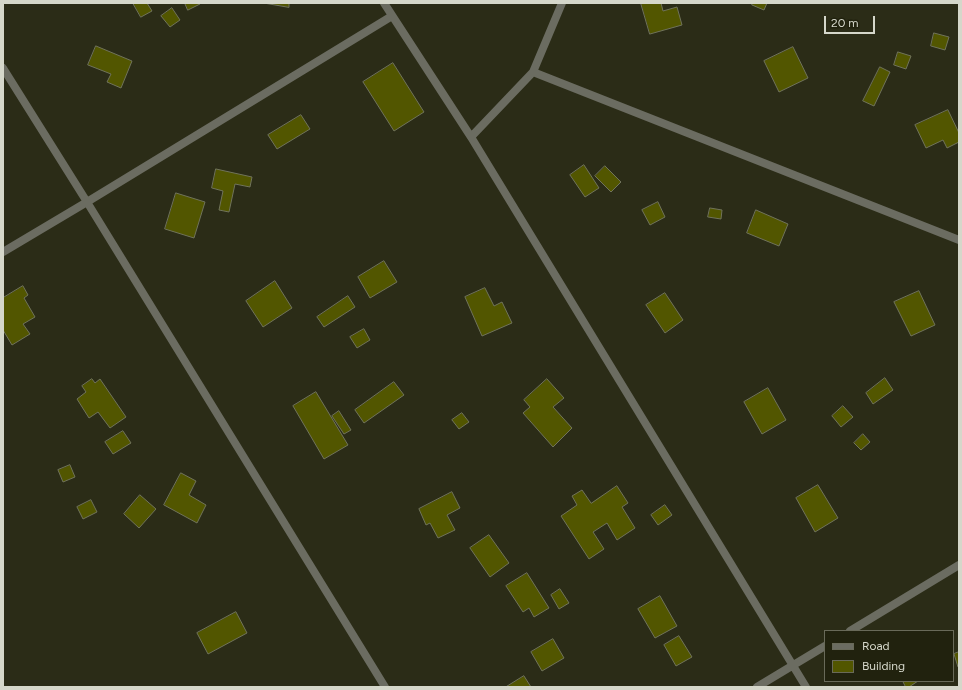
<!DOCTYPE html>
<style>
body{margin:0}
#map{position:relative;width:962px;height:690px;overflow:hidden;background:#2b2c17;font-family:Figtree,sans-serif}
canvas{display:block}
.frame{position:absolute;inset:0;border:4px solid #d5d7ca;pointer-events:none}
.legend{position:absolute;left:824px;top:630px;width:130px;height:52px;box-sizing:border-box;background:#21220e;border:1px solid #696a59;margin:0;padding:5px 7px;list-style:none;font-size:12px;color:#d5d7ca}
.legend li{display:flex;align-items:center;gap:8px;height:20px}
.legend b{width:20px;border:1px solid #696a59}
.scale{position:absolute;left:824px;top:16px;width:51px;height:18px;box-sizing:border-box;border:2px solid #d5d7ca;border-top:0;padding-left:5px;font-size:12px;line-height:14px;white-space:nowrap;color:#d5d7ca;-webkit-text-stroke:3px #21220e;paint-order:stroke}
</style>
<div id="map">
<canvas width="962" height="690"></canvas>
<div class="frame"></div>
<ul class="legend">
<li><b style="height:5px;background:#6b6c61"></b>Road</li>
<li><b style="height:11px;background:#525600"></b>Building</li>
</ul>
<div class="scale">20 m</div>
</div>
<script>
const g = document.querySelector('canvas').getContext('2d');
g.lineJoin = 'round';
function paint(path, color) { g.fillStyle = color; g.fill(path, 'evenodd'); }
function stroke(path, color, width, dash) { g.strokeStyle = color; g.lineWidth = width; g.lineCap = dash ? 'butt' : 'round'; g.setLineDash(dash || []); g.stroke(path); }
const building = new Path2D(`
 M133 3H147L152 11 141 17Z
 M185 3H200V4L188 10Z
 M264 3H289V7Z
 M641 3H661L663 11 677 7 682 25 650 34Z
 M753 3H767L764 10 752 5Z
 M172 8 180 20 170 27 161 16Z
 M934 33 949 37 945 50 931 46Z
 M96 46 132 61 121 88 107 82 111 74 88 65Z
 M793 47 808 78 779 92 764 61Z
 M898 52 911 56 906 69 894 65Z
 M393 63 424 112 394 131 363 82Z
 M880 67 890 72 874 106 863 101Z
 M948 110 959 133V142L947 148 943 140 926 148 915 125Z
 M301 115 310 129 277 149 268 135Z
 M584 165 599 188 585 197 570 175Z
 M605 166 621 182 611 192 595 176Z
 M216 169 252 177 250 187 235 184 229 212 219 210 223 191 212 188Z
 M176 193 205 202 194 238 165 229Z
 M658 202 665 217 650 225 642 210Z
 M710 208 722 210 721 219 708 217Z
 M756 210 788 224 779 246 747 233Z
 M384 261 397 282 370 298 358 277Z
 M275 281 292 308 263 327 246 301Z
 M23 286 28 295 24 298 35 317 23 324 30 334 12 345 3 330V298Z
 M485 288 494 306 502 302 512 323 482 336 465 297Z
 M919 291 935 325 911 336 894 302Z
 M665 293 683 320 665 333 646 305Z
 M348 296 355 307 324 327 317 317Z
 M364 329 370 340 357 348 350 337Z
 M885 378 893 390 873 404 866 393Z
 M92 379 95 383 100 379 126 417 110 428 98 412 89 418 77 399 86 392 82 386Z
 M547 379 564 398 553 407 572 428 553 447 523 413 530 407 524 400Z
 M394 382 404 395 364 423 355 410Z
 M768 388 786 420 762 434 744 402Z
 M316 392 348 445 324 459 293 406Z
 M843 406 853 417 841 427 832 416Z
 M339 411 351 430 344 434 332 416Z
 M462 413 469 422 459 429 452 420Z
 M123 431 131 443 113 454 105 442Z
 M863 434 870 442 861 450 854 443Z
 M70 465 75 477 63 482 58 470Z
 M181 473 196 481 189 495 206 505 197 523 164 505Z
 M818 485 838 518 815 532 796 498Z
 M617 486 628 503 622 507 635 528 617 540 607 523 593 532 604 549 589 559 561 516 577 505 572 496 582 490 591 503Z
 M452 492 460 508 447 515 455 530 438 538 430 523 426 525 419 509Z
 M140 495 156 509 139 528 124 514Z
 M91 500 97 512 83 519 77 507Z
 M665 505 672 515 658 525 651 515Z
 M489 535 509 563 490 577 470 548Z
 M527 573 549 608 534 617 529 608 523 612 506 586Z
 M560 589 569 603 559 609 551 595Z
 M660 596 677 626 655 638 638 609Z
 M236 612 247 633 208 654 197 633Z
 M679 636 692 657 676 666 664 645Z
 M553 639 564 658 542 671 531 652Z
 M959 652V667H958L954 654Z
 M524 676 531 687H506Z
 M903 681H918L909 687H906Z`);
const street = new Path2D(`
 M384 3 471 137 806 687
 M3 68 87 202 385 687
 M533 72 959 240
 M471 137 533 72 562 3
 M3 252 87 202 392 16
 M850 631 959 565
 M757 687 825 646`);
paint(building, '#525600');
stroke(building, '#70735b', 1);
stroke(street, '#6b6c61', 8);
</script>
